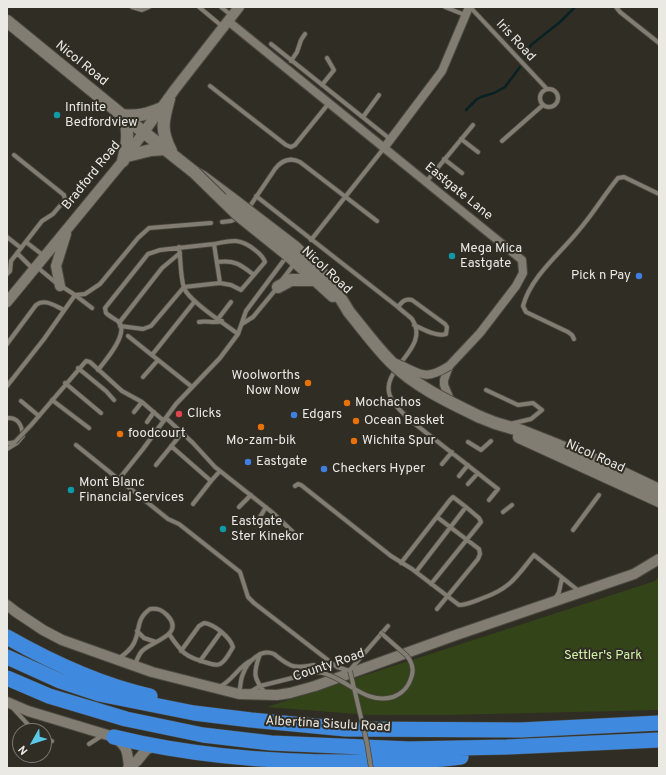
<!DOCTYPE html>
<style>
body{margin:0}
#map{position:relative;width:666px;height:775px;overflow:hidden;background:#302d25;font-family:Overpass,sans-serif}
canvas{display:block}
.frame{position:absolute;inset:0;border:8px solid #ebe9e4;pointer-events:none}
.north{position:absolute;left:12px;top:723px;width:40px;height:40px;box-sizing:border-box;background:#302d25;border:1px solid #7b7871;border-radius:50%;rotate:231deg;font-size:11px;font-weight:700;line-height:16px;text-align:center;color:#ebe9e4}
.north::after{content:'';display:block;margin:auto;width:14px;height:18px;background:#5bc8e7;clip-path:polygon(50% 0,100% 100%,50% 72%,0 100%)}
</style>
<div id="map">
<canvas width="666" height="775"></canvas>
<div class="frame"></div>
<div class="north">N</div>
</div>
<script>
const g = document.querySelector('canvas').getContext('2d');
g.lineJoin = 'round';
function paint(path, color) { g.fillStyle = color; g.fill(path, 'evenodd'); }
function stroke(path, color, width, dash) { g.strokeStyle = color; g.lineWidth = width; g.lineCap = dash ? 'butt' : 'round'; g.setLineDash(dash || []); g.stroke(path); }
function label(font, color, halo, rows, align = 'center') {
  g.font = font + ' Overpass,sans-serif'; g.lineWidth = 4; g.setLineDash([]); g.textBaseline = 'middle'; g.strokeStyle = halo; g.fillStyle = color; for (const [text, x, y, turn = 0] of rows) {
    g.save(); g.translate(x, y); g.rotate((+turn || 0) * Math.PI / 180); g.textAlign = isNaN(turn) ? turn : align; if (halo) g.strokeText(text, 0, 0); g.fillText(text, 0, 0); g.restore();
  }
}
const green = new Path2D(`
 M659 577V710L448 715H369L267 707 655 581Z`);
const stream = new Path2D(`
 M525 57 531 45 560 22 575 7
 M466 110 477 99 481 97 494 93 505 87 520 67`);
const service = new Path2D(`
 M132 7 142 10 149 7
 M199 7 223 27
 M221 7 231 15
 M445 7 465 15
 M470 7 547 89
 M616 7 620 12 659 43
 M271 44 390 139
 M291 61 297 52 301 40 305 34
 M322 85 334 70 327 58
 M210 86 286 145 291 147 295 145 329 103
 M540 98a9 9 0 1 1 18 0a9 9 0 1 1-18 0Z
 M363 117 379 95
 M461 139 478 152
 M502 141 543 105
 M444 159 462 173
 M426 182 473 125
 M256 196 398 307C402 311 408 315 412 319 432 348 379 369 390 396 394 406 403 413 410 420L498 489 489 500
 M248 209 275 169C282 160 290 157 300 162L377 221
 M222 222 231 221 239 218
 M7 237 21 248
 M311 240 384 148
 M26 242 44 256
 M179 247C181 260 180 275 184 288 189 301 225 324 238 334
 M17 253 33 269
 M217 262C235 260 240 264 254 275
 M37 267 55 282 75 295 85 294 100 284 138 238 149 228 211 223
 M7 274 10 271 11 261 42 221 53 214 65 200 64 195 14 155
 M282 280 295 263
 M398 307C402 302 405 298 412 300L445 324 447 327 446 334C436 337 423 329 414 325
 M218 319 231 302
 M199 322C208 320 212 324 222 321
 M119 323 162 268 180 253
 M242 324 253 317 277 288
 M120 326 143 329 151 326 184 287 220 283 231 285 241 290 265 262C263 256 259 253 255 250 240 238 232 240 214 244
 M128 336 192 387
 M574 339 572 335 568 332 526 312 523 306C531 276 560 254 579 230 593 214 604 195 618 178L624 177 659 194
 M7 344 36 305C45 298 55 306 64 310
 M152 355 195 301
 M78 368 106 391 114 400
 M98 370C105 361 129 334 119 322 115 319 109 316 106 313L105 308 148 254 160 250 214 244 220 283
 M143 377 158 360
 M65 383 101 413
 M7 386 44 339 75 295 92 308
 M486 390 518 405 533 403 542 410 531 419 510 424
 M52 400 89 428
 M21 401 39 416
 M134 412 142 402
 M7 418C19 417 22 426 23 436L17 443 7 449
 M166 418 193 443 215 467 273 513 293 532
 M147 422 154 412
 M32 424 86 361 90 362 122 391 142 402 164 421
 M468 442 481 450 491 441
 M7 443H11L15 442
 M76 445 168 519 179 524 240 572 248 597 254 603 337 667 350 671
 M171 446 211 481 193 504
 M442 464 452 452
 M156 465 182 433
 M459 476 468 465
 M119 479 143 449 176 404 220 358 238 334 246 311 287 256
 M211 481 220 471
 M468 484 478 473
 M295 486 298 484 301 485 391 556 412 569 459 605C467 605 475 601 483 598 511 588 516 577 534 555L580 592
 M239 507 251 495
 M503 512 512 505
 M437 517 479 549 480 554 478 559 437 609
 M257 522 266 507
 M573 530 599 495
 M401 563 450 500 453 497 466 507
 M416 572 466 507 479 518 481 522 431 584
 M555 599 559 592 562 578
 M137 631 144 638 156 642
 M169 634C182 653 185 657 208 663 211 664 216 666 220 664 226 661 230 652 233 647 230 637 214 624 204 623L199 626 181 651
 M260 654C253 673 253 678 266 694
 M118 659C124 655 131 649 134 643 141 629 135 620 150 609 158 608 162 610 167 615 186 635 152 641 142 651 139 654 137 660 135 664
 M200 661 221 632
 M349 671 388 626
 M219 687C233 681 238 666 252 660
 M250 692 260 686 304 675
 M239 693C241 686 240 680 243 674 247 662 261 648 274 654 290 667 294 669 314 665
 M11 706 34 731
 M44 738 52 741
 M89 744 103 735`);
const minor = new Path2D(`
 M228 21 522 260 523 273 516 286 480 333 449 366 444 380V385L451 402
 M384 148 442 71 469 7`);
const tertiary = new Path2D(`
 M60 286 56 266 66 234
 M7 302 123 161 175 89 239 7
 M7 605 16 612 43 630 62 640 152 672 239 694 277 695 290 693 315 686 456 635 634 574 659 559
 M7 702 28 711 114 737C128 747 127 751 129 766
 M128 768 137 761 146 750 153 746`);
const secondary = new Path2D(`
 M7 21 122 115 194 172 203 177 231 198
 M169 99C163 121 160 130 171 151
 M122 115C137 117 148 114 162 108
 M127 156 151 150 166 149
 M123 161C127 144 129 135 125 118
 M295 247 323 274 335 289 349 312
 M288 255 333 296
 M278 287 291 280H316
 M480 417 495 423 522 431 600 462 659 490
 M519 437 659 501`);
const motorway = new Path2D(`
 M7 637C51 662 100 685 150 696
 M7 657 60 681 99 694 194 713 251 720 346 729 521 730 659 723
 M7 678 49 696 126 719 203 735 271 743 409 749 507 747 659 740
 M114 737C196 757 280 763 364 762 396 762 429 761 461 757`);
const serviceBridge = new Path2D(`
 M15 442 32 424
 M350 671 367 743 371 768
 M304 675C312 673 318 671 326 674 349 681 367 705 393 697 404 693 409 686 412 675 414 668 411 660 406 655L381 633`);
const minorBridge = new Path2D(`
 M396 363C421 373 423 382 449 366`);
const secondaryBridge = new Path2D(`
 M194 172 237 214 288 255
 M231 198 295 247
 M349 312C363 329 376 347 391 362 416 387 449 402 480 417`);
const markers = [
 [57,115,4,"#0f9aa8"],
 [452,256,4,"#0f9aa8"],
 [639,276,4,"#3f7fe0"],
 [308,383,4,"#e8710a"],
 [347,403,4,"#e8710a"],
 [179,414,4,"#e0444e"],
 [294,415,4,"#3f7fe0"],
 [356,421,4,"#e8710a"],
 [261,427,4,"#e8710a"],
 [120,434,4,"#e8710a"],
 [354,441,4,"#e8710a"],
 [248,462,4,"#3f7fe0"],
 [324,469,4,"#3f7fe0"],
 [71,490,4,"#0f9aa8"],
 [223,529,4,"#0f9aa8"]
];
const streetNames = [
 ["Iris Road",515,41,47],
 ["Nicol Road",81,64,39],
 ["Bradford Road",92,176,-51],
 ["Eastgate Lane",458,192,39],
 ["Nicol Road",326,271,43],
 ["Nicol Road",595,457,24],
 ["County Road",329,666,-19],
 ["Albertina Sisulu Road",328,725,3]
];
const poiNames = [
 ["Infinite",65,108],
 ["Bedfordview",65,123],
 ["Mega Mica",460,249],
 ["Eastgate",460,264],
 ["Pick n Pay",631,276,"right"],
 ["Woolworths",300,376,"right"],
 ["Now Now",300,391,"right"],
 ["Mochachos",355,403],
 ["Clicks",187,414],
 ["Edgars",302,415],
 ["Ocean Basket",364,421],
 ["foodcourt",128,434],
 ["Mo-zam-bik",261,441,"center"],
 ["Wichita Spur",362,441],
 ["Eastgate",256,462],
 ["Checkers Hyper",332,469],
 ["Mont Blanc",79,483],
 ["Financial Services",79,498],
 ["Eastgate",231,522],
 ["Ster Kinekor",231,537]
];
const parkNames = [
 ["Settler's Park",603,656]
];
paint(green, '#334418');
stroke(stream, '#092122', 2.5);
stroke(service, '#4b4941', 5.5);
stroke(minor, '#4b4941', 10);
stroke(tertiary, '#4b4941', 12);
stroke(secondary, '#4b4941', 14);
stroke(motorway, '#4b4941', 16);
stroke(service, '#817d73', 4);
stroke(minor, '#817d73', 8);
stroke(tertiary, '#817d73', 10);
stroke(secondary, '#817d73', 12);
stroke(motorway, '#3f8ade', 15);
stroke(serviceBridge, '#4b4941', 5.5, []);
stroke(minorBridge, '#4b4941', 10, []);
stroke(secondaryBridge, '#4b4941', 14, []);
stroke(serviceBridge, '#817d73', 4);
stroke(minorBridge, '#817d73', 8);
stroke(secondaryBridge, '#817d73', 12);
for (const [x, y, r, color] of markers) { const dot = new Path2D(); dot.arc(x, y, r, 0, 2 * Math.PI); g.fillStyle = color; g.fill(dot); stroke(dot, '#302d25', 1.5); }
label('13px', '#ebe9e4', '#302d25', streetNames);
label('13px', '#ebe9e4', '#302d25', poiNames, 'left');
label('13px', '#d0f2a5', '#302d25', parkNames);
</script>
